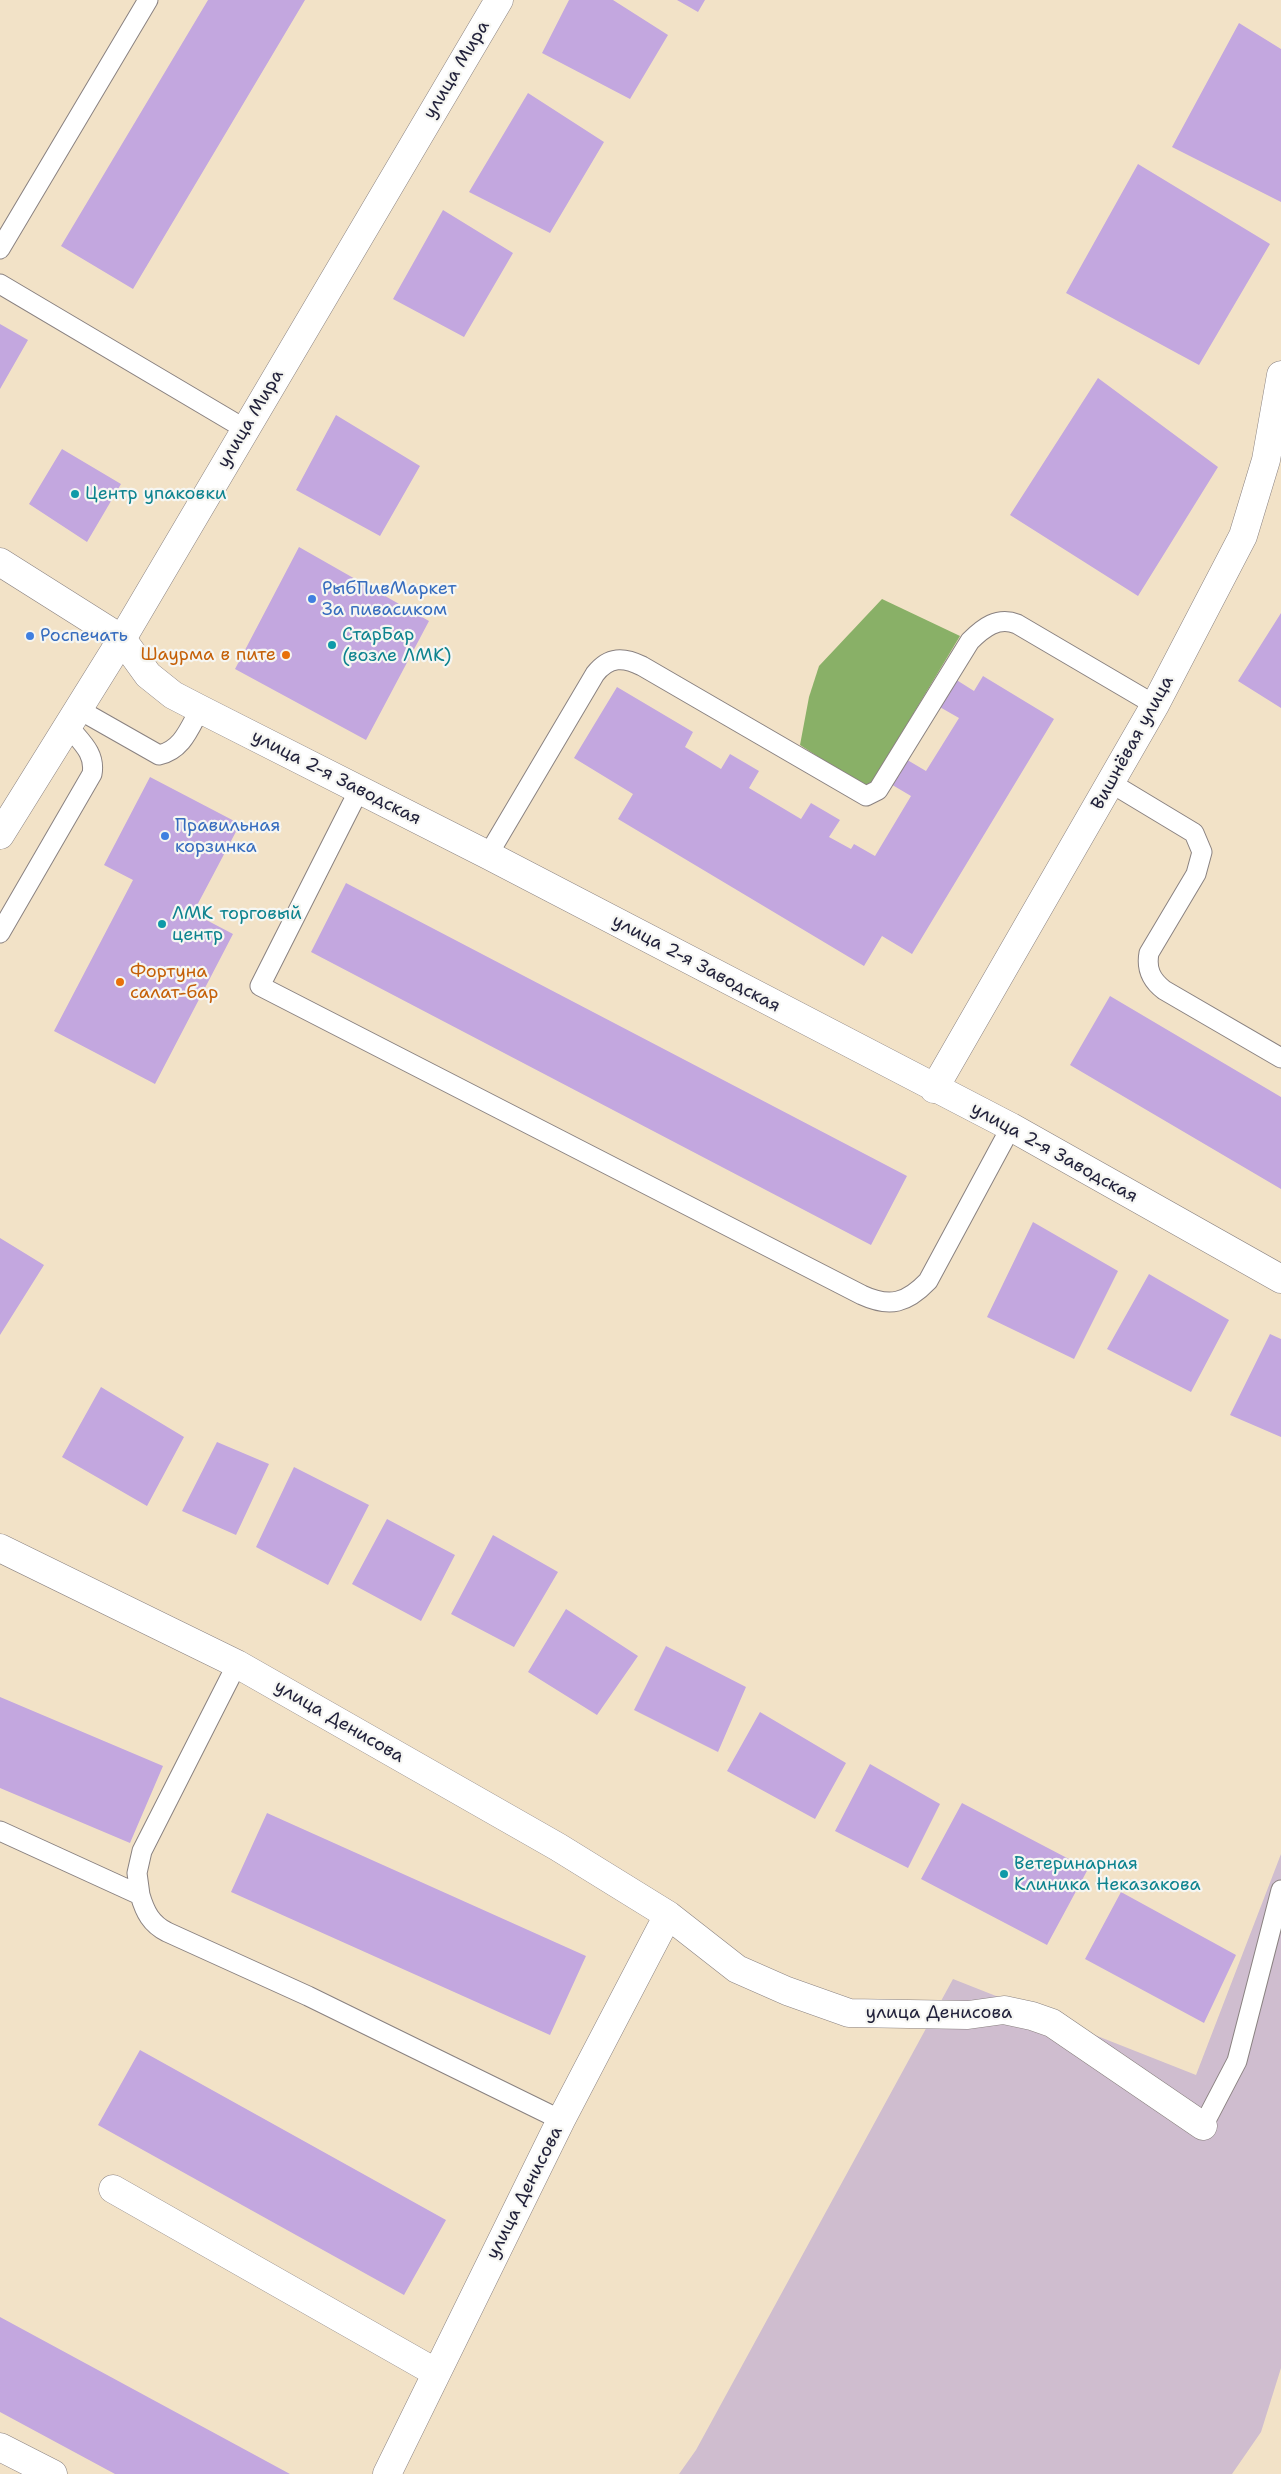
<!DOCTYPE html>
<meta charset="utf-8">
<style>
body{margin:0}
canvas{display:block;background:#f2e2c7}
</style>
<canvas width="1281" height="2474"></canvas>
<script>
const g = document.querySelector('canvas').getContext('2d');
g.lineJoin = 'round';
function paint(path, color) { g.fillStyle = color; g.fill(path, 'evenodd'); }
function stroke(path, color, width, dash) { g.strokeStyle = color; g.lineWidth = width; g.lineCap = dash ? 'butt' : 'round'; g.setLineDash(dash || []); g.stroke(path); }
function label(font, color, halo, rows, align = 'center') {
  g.font = font + ' "Shantell Sans",sans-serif'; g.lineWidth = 4.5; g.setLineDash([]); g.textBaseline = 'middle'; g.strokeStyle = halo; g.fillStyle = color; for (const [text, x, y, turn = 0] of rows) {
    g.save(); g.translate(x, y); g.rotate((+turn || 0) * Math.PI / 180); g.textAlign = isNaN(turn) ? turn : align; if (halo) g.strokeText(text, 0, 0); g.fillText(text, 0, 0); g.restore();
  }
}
const industrial = new Path2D(`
 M1281 1854V2368L1261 2432 1232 2474H679L696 2450 953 1979 1196 2075Z`);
const forest = new Path2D(`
 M882 599 960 636 868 789 800 745 809 697 819 666Z`);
const building = new Path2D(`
 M208 0H305L133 289 61 246Z
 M569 0H613L668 35 630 99 542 53Z
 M677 0H705L698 12Z
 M1239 23 1281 49V202L1172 147Z
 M528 93 604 142 550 233 469 192Z
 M1138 164 1270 244 1199 365 1066 293Z
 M443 210 513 253 464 337 393 299Z
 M0 324 28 340 0 389Z
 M1098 378 1218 467 1138 596 1010 515Z
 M336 415 420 466 380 536 296 490Z
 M62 449 121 484 87 542 29 504Z
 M299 547 429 621 366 740 235 669Z
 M1281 613V708L1238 681Z
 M983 676 1054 719 912 954 882 936 864 966 618 819 633 794 574 758 617 687 693 732 685 747 721 769 730 754 759 771 749 788 801 819 811 803 840 820 829 837 851 849 854 844 875 856 911 796 889 783 904 758 926 771 959 718 938 706 955 679 974 691Z
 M150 777 240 824 193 913 233 934 155 1084 54 1031 133 880 104 865Z
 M346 883 907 1176 871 1245 311 952Z
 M1110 996 1281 1097V1189L1070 1065Z
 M1033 1222 1118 1271 1074 1359 987 1317Z
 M0 1238 44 1265 0 1335Z
 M1149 1274 1229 1320 1191 1392 1107 1349Z
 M1270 1334 1281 1339V1437L1230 1415Z
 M101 1387 184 1437 147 1506 62 1457Z
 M217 1442 269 1464 236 1535 182 1511Z
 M294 1467 369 1505 328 1585 256 1547Z
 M387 1519 455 1555 421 1621 352 1584Z
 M493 1535 558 1572 514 1647 451 1614Z
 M566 1609 638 1656 597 1715 528 1672Z
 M666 1646 746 1687 718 1752 634 1710Z
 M0 1697 163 1766 130 1843 0 1788Z
 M760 1712 846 1763 815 1819 727 1771Z
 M870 1764 940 1804 908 1868 835 1831Z
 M962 1803 1088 1869 1047 1945 921 1879Z
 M267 1813 586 1956 550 2035 231 1892Z
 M1121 1892 1236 1955 1204 2023 1085 1959Z
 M140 2050 446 2220 404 2295 98 2125Z
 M0 2317 290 2474H115L0 2412Z`);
const service = new Path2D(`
 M0 249 148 0
 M0 284 245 429
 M78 709 159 755C182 750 189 729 200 709
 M1111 783 1194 833 1202 852 1196 874 1149 953C1146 969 1151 980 1164 990L1281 1058
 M359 790 260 986 862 1295C890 1308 907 1303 928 1281L1011 1127
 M488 855 595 674C609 656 624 657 642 666L866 796 878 790 970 641C983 628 998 616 1017 624L1155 705
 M0 933 92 774C96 753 80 741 68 726
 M0 1831 140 1895 137 1873 142 1851 237 1664
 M140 1895C145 1912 151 1924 167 1932L308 1996 561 2120
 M1203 2126 1237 2061 1281 1890`);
const minor = new Path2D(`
 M0 562 122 639 148 675 173 695 200 709 488 855 1011 1127 1281 1279
 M934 1089 1155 705 1243 536 1266 460 1281 375
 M0 1548 237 1664 558 1847 668 1915 737 1969 787 1991 849 2013 968 2015 1004 2010 1032 2016 1052 2023 1203 2126
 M113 2189 435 2372
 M0 2447 53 2474
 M387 2474 561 2120 668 1915`);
const tertiary = new Path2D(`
 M0 835 122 639 499 0`);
const markers = [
 [75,494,5,"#0f9aa8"],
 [312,599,5,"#3f7fe0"],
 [30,636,5,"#3f7fe0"],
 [332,645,5,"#0f9aa8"],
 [286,655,5,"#e8710a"],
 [165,836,5,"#3f7fe0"],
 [162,924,5,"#0f9aa8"],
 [120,982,5,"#e8710a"],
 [1004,1874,5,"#0f9aa8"]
];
const streetNames = [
 ["улица Мира",457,70,-59],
 ["улица Мира",251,419,-59],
 ["Вишнёвая улица",1133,743,-61],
 ["улица 2-я Заводская",336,778,27],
 ["улица 2-я Заводская",696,964,28],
 ["улица 2-я Заводская",1054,1153,29],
 ["улица Денисова",339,1722,30],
 ["улица Денисова",939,2013],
 ["улица Денисова",525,2193,-63]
];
const cultureNames = [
 ["Центр упаковки",85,494],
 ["СтарБар",342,635],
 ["(возле ЛМК)",342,656],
 ["ЛМК торговый",172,914],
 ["центр",172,935],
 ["Ветеринарная",1014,1864],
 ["Клиника Неказакова",1014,1885]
];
const shopNames = [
 ["РыбПивМаркет",322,589],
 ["За пивасиком",322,610],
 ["Роспечать",40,636],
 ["Правильная",175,826],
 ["корзинка",175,847]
];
const foodNames = [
 ["Шаурма в пите",276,655],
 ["Фортуна",130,972,"left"],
 ["салат-бар",130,993,"left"]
];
paint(industrial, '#cfbdcf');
paint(forest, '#89b067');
paint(building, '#c3a7df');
stroke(service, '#8a8281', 21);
stroke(minor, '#8a8281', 29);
stroke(tertiary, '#8a8281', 29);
stroke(service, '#fff', 19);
stroke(minor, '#fff', 28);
stroke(tertiary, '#fff', 28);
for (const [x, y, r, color] of markers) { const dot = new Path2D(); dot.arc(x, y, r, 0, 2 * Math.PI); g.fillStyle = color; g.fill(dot); stroke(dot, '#f6f6f2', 2); }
label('18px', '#22223b', '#f6f6f2', streetNames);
label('18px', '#0d838f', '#f6f6f2', cultureNames, 'left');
label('18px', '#366cbe', '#f6f6f2', shopNames, 'left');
label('18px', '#c56008', '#f6f6f2', foodNames, 'right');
</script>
